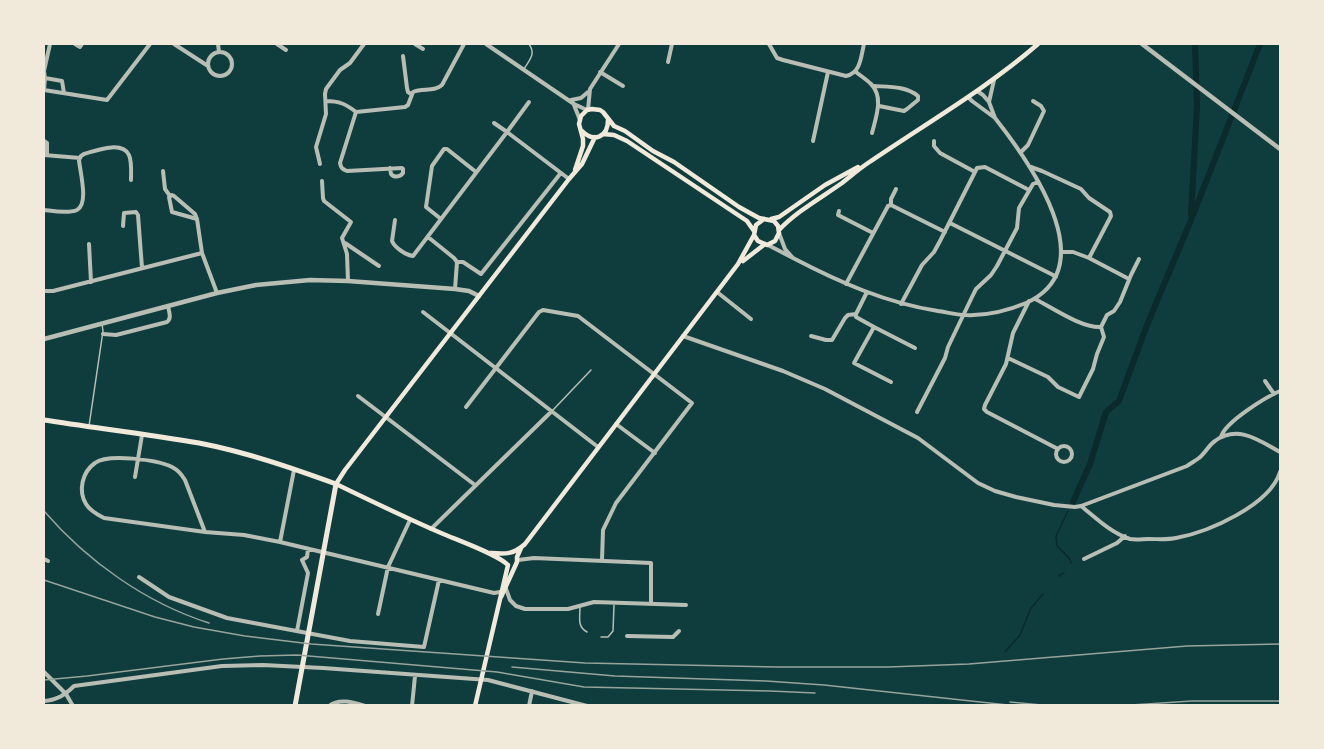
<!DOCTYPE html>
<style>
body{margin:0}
#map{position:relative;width:1324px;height:749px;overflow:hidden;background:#0f3d3e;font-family:"IBM Plex Serif",serif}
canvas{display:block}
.frame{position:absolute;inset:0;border:45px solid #f1e9da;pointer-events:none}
</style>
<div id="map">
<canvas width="1324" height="749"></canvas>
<div class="frame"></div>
</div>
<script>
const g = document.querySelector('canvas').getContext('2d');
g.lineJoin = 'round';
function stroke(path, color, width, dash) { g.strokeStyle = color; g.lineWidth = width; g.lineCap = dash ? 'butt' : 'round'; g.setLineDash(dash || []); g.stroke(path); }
const stream = new Path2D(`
 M1068 511 1056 536 1057 546 1070 559 1071 563
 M1059 576 1064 573
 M1005 652 1020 635 1031 608 1043 594`);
const canal = new Path2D(`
 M1191 214 1197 106 1195 44
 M1073 502 1090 464 1106 412 1119 401 1147 325 1191 220 1260 44`);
const service = new Path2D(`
 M524 69C530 59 536 54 529 44
 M553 410 591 370
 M89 426 103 331 102 324
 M580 607C580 617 577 627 587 632
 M601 637H608L613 631 614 605`);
const minor = new Path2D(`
 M75 44 80 47 82 44
 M174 44 208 66
 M218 44 219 52
 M277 44 286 50
 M415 44 423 49
 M486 44 574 104 587 110
 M769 44 777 58 783 60 846 76C861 73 861 56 864 44
 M208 64a12 12 0 1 1 24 0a12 12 0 1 1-24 0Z
 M403 56 407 88 408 92 411 94
 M668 62 672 44
 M600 72 623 86
 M856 72C861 76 867 80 871 84 884 97 876 117 872 133
 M45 78 44 71 50 44
 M874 86C889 87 906 86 918 96V100L907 109 904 111 879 106
 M977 91 983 95 989 102
 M64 93 62 81 45 78 44 90 107 100 150 44
 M968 97 972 101 995 118 989 102 994 80
 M571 100 581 98 588 92
 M326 101C339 101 346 104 356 112
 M574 105 580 120
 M588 110 590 89 619 44
 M494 123 507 132 529 102
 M44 141 47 143V155
 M813 141 828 72
 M934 141V146L940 153 975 172 977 168 985 167 1029 190
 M1021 152 1028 145 1044 111 1041 106 1033 101
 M44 155 80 158
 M320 164 316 147 326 114 325 94 326 89 340 70 350 63 364 44
 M1031 167 1042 171 1081 189 1089 198 1110 212 1111 216 1089 258
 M390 168 391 174C394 178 400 177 403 173V169L402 168 347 171C342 169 341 168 340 163L356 112 405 107 408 105 413 92C423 88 434 92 442 85L464 44
 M163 171 165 189 170 196
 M322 181 323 198 324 201 351 222 342 238 347 254 348 281
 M891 205V199L896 189
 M44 210C53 211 68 214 77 210 89 204 80 172 79 160L81 156 84 154C95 151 122 140 129 155 132 162 131 172 131 180
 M839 211 838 215 873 233
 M197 219 172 212 169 197 172 195 174 196 195 214 197 219 202 253 217 293
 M441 219 426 207 432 166 444 149H447L476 172
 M395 220 392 241C395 248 406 255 413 256L507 132 569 179
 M950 223 1053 275 1056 277
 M123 226 124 213 136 212 138 215 142 268
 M428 237 454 258 457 262 455 289
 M345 243 379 266
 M89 244 91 282
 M768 245 793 258 785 249 779 233
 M1061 252H1073L1089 258 1129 279
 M793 258C839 282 886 303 938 311 946 312 956 315 965 315 986 316 1007 311 1026 303 1106 267 1028 160 995 118
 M457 262H463L481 274 560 174
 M846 284 888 206 891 205 945 232
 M44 291H53L202 253
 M717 292 751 319
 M867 292 856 314V317L874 327 854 363 891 382
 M1029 301 1013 333 1006 364 985 405 984 409 987 412 1058 449
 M901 304 922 265 934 252 940 241 975 172
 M423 312 598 447
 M874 327 915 348
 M1101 327 1107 315 1114 311 1120 302 1131 275 1139 259
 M103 334 116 335 167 322C172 318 169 312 168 306
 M683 336 783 371 825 389 918 438 978 483 995 491 1016 497 1054 505 1075 507 1081 506C1096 518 1111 533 1130 539 1136 540 1143 539 1149 539 1158 539 1167 540 1176 538 1209 532 1270 505 1280 472
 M811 336 826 340H832L845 318 848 315 856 314
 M1008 358 1048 377 1058 387 1079 397 1093 369 1097 354 1104 337 1101 327C1081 328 1053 308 1035 299
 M1265 381 1274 394
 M358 396 475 485
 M466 407 539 312 543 310 578 316 692 403 616 503 603 530 602 560
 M917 412 945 358 948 347 972 297 976 289 991 275 997 266 1017 228 1019 208 1033 184 1038 182
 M616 424 655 453
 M1221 437C1225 422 1266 397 1280 391
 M1056 454a8 8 0 1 1 16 0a8 8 0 1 1-16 0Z
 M135 477 142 435
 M1081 506 1187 466C1191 463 1195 461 1199 458 1205 453 1209 445 1215 441 1238 424 1260 441 1280 452
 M431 529 552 411
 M205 532 185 480C182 475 178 470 172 467 158 460 108 453 95 463 82 472 78 491 86 504 90 511 98 515 104 518L205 532 244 535 280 542 494 593 500 592
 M280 542 294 470
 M44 559 48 561
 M1084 559 1117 543 1125 536
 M518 560 534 558 651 563V603
 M139 577 169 597 227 618 350 641 424 647 439 580
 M505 586 510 600 516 606 525 609H568L594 602 686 605
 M378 614 388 567 410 520
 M297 631 308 573 302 560 307 557 308 549
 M627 636 673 637 679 631
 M44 672 66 694 73 706
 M44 701C57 700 65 695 74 686L222 666 263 665 323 668 488 680 587 706
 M329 706C339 698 353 702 365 706
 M412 706 415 676
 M529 706 532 691`);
const tertiary = new Path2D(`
 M1142 44 1280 149
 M44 339 217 293 256 285 310 280 348 281 455 289 469 291 479 296`);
const secondary = new Path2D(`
 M582 131C594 143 608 137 608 120
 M603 134 614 135 627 141 747 221 754 231
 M575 170 583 146V139L579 124 581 116 587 110 592 109 600 110 603 112 614 126 625 131 653 151 674 162 739 207 759 218 774 221 778 226 779 233 775 241 767 245 758 241 754 235 756 225 764 219
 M771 219 779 217 825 185 858 167
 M779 230C797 211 821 198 842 183 851 176 859 169 868 163 925 124 986 89 1038 44
 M743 261 765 244
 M490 553C505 554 513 555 525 544L738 264 754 235
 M508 565C497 554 457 540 441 533 406 518 371 501 336 484L345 470 569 179 582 164 595 137
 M501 597 517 562V557L521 548
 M475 706 508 565`);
const primary = new Path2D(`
 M44 420C95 428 148 434 199 443 246 452 292 468 336 484L295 706`);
const rail = new Path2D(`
 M44 511C87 561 146 603 209 623
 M44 580 155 617 194 627 245 636 311 644 585 663 777 667H888L969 664 1187 646 1280 644
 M512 667 615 676 766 681 824 685 1017 706
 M44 680 87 676 223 659 260 656 297 655 497 672 584 687 770 691 815 693
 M1010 702 1052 706
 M1116 706 1192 701H1280`);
stroke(stream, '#0a2a2b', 1.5);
stroke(canal, '#0a2a2b', 6);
stroke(service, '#b8beb3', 1.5);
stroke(minor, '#b8beb3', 4);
stroke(tertiary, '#b8beb3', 4.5);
stroke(secondary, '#f1e9da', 4.5);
stroke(primary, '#f1e9da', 5);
stroke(rail, '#97a49c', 1.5);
</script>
